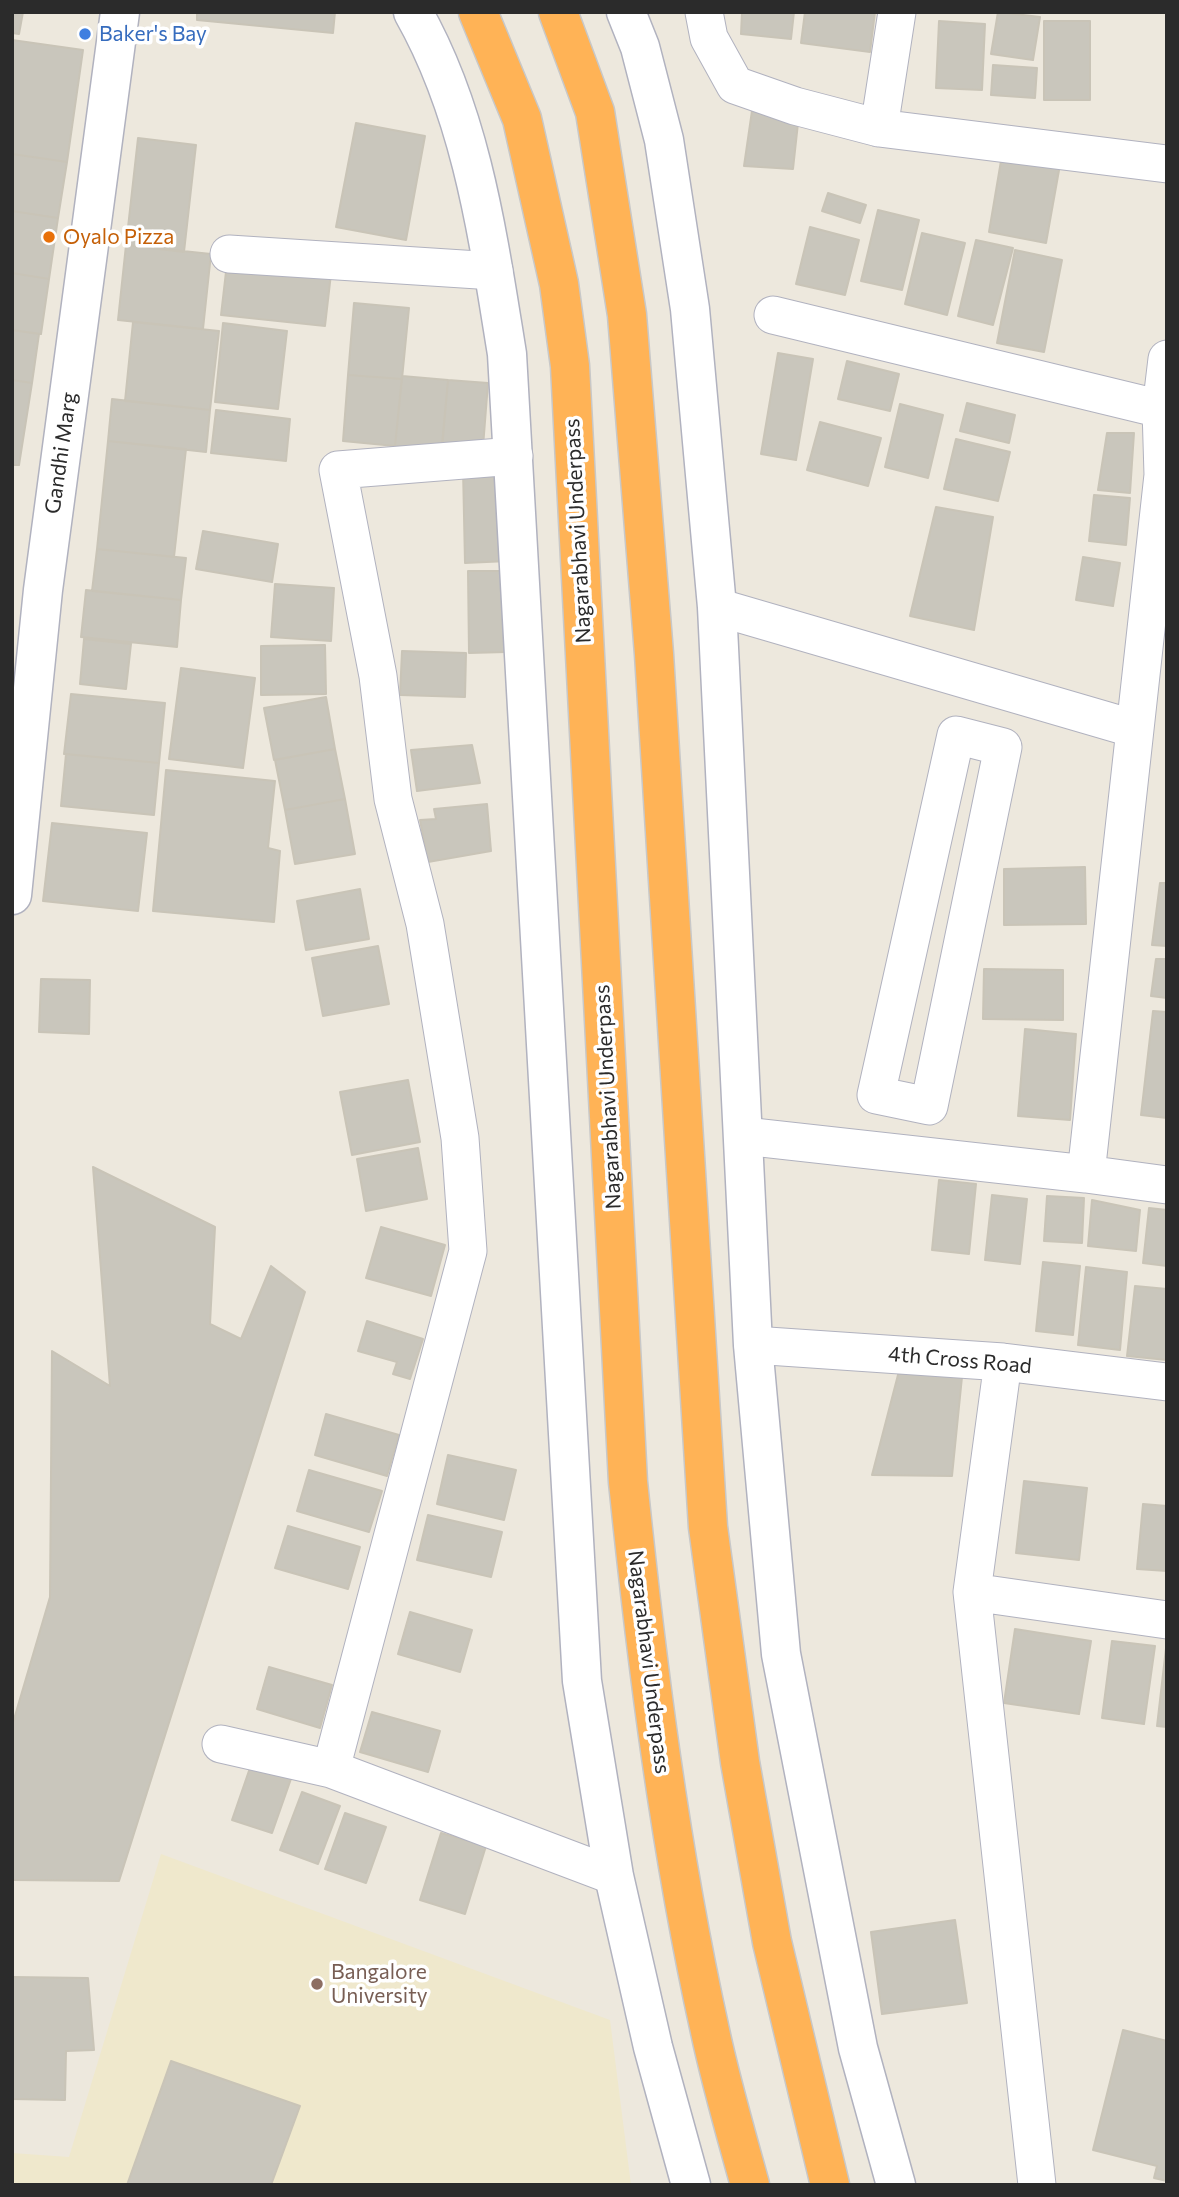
<!DOCTYPE html>
<style>
body{margin:0}
#map{position:relative;width:1179px;height:2197px;overflow:hidden;background:#ede8dd;font-family:Commissioner,sans-serif}
canvas{display:block}
.frame{position:absolute;inset:0;border:14px solid #2b2b2b;pointer-events:none}
</style>
<div id="map">
<canvas width="1179" height="2197"></canvas>
<div class="frame"></div>
</div>
<script>
const g = document.querySelector('canvas').getContext('2d');
g.lineJoin = 'round';
function paint(path, color) { g.fillStyle = color; g.fill(path, 'evenodd'); }
function stroke(path, color, width, dash) { g.strokeStyle = color; g.lineWidth = width; g.lineCap = dash ? 'butt' : 'round'; g.setLineDash(dash || []); g.stroke(path); }
function label(font, color, halo, rows, align = 'center') {
  g.font = font + ' Commissioner,sans-serif'; g.lineWidth = 7; g.setLineDash([]); g.textBaseline = 'middle'; g.strokeStyle = halo; g.fillStyle = color; for (const [text, x, y, turn = 0] of rows) {
    g.save(); g.translate(x, y); g.rotate((+turn || 0) * Math.PI / 180); g.textAlign = isNaN(turn) ? turn : align; if (halo) g.strokeText(text, 0, 0); g.fillText(text, 0, 0); g.restore();
  }
}
const education = new Path2D(`
 M161 1854 610 2020 631 2185H12V2153L69 2157Z`);
const building = new Path2D(`
 M12 12H23L19 34 12 33Z
 M197 12H335L333 33 197 20Z
 M742 12H794L791 39 741 34Z
 M805 12H875L870 52 801 43Z
 M998 12 1040 17 1033 60 991 54Z
 M939 21 985 24 982 90 936 88Z
 M1044 21H1090V100H1044Z
 M12 40 83 50 67 162 12 154Z
 M993 65 1037 68 1035 98 991 95Z
 M753 104 799 114 793 169 744 166Z
 M356 123 425 136 406 240 336 227Z
 M138 138 196 145 184 252 126 245Z
 M1003 149 1061 159 1046 243 989 232Z
 M12 154 67 162 58 218 12 211Z
 M828 193 866 205 860 223 822 211Z
 M878 210 919 220 902 290 861 281Z
 M12 211 58 218 49 279 12 273Z
 M810 227 859 240 845 295 796 284Z
 M922 233 965 243 947 315 905 304Z
 M976 240 1013 248 993 325 958 316Z
 M126 245 211 254 203 329 118 320Z
 M1015 250 1062 260 1044 352 997 343Z
 M227 263 331 274 325 326 221 315Z
 M12 273 49 279 41 334 12 330Z
 M354 303 409 308 402 379 348 375Z
 M133 322 219 331 210 410 125 401Z
 M223 323 287 331 278 409 215 402Z
 M12 330 39 334 32 383 12 380Z
 M778 353 813 359 796 460 761 454Z
 M847 361 899 374 890 411 838 399Z
 M348 375 402 379 395 446 343 441Z
 M402 376 448 380 442 449 395 446Z
 M12 380 32 383 19 465H12Z
 M448 380 488 383 483 447 442 444Z
 M112 399 210 410 206 452 108 441Z
 M967 403 1015 415 1009 443 960 431Z
 M900 404 943 415 928 478 885 467Z
 M216 410 290 419 286 461 211 453Z
 M820 422 881 438 868 486 807 470Z
 M1107 433H1134L1130 493 1098 490Z
 M956 439 1010 452 998 501 944 489Z
 M108 441 186 449 174 557 97 549Z
 M506 467 508 561 465 563 463 469Z
 M1094 495 1130 498 1126 545 1089 541Z
 M936 507 993 517 974 630 910 616Z
 M203 531 278 544 272 582 196 569Z
 M97 549 186 558 181 600 92 591Z
 M1083 557 1120 563 1113 606 1076 600Z
 M468 571H501L506 652 469 653Z
 M275 584 334 588 331 641 271 637Z
 M86 590 181 600 177 647 81 637Z
 M84 639 131 644 126 689 80 684Z
 M325 645 326 694 261 695V646Z
 M402 651 466 653 465 697 400 695Z
 M181 668 255 678 243 768 169 759Z
 M71 694 165 703 159 763 64 754Z
 M326 697 335 749 274 760 264 708Z
 M472 745 480 783 417 791 411 750Z
 M335 749 345 799 285 810 275 760Z
 M66 754 159 763 154 815 61 806Z
 M166 770 275 781 268 848 280 851 274 922 153 911Z
 M345 799 355 854 295 864 285 810Z
 M487 804 491 851 428 862 420 820 436 819 434 809Z
 M52 823 147 833 138 911 43 901Z
 M1085 867 1086 924 1004 925V869Z
 M1160 883H1167V946L1152 945Z
 M360 889 369 939 306 950 297 901Z
 M378 946 389 1004 323 1016 312 958Z
 M1156 959H1167V998L1151 996Z
 M984 969 1063 970V1020L983 1019Z
 M41 979 90 980 89 1034 39 1032Z
 M1153 1011 1167 1012V1118L1141 1115Z
 M1025 1029 1076 1034 1070 1120 1018 1116Z
 M408 1080 420 1142 352 1155 340 1092Z
 M418 1148 427 1199 366 1211 357 1159Z
 M93 1167 215 1227 210 1324 241 1339 271 1266 305 1292 119 1881 12 1880V1726L50 1597 52 1351 110 1386Z
 M939 1180 976 1184 969 1254 932 1250Z
 M992 1195 1027 1199 1020 1264 985 1260Z
 M1047 1196 1084 1198 1082 1243 1044 1241Z
 M1092 1200 1140 1210 1136 1251 1088 1246Z
 M1149 1208 1167 1210V1266L1143 1263Z
 M381 1227 445 1245 431 1296 366 1278Z
 M1043 1262 1080 1266 1073 1335 1036 1331Z
 M1086 1267 1127 1272 1120 1350 1078 1345Z
 M1135 1286 1167 1289V1360L1127 1356Z
 M367 1321 423 1339 410 1379 393 1374 397 1362 358 1351Z
 M899 1371 962 1377 952 1476 872 1475Z
 M326 1414 399 1435 387 1476 315 1455Z
 M448 1455 516 1470 504 1520 437 1504Z
 M309 1470 382 1491 369 1532 297 1511Z
 M1024 1481 1087 1488 1079 1560 1016 1553Z
 M1143 1504 1167 1506V1571L1137 1569Z
 M428 1515 502 1532 491 1577 417 1560Z
 M288 1526 360 1547 348 1589 275 1568Z
 M410 1612 472 1630 460 1672 398 1654Z
 M1015 1629 1091 1641 1079 1714 1004 1703Z
 M1112 1641 1155 1646 1144 1724 1102 1718Z
 M1166 1648H1167V1727L1157 1726Z
 M269 1667 332 1685 320 1728 257 1709Z
 M372 1712 440 1731 428 1772 360 1752Z
 M252 1762 292 1776 272 1833 232 1820Z
 M302 1792 340 1806 318 1864 280 1850Z
 M345 1813 386 1827 366 1883 325 1869Z
 M441 1833 486 1846 465 1914 420 1900Z
 M955 1920 967 2003 882 2014 871 1932Z
 M12 1977 88 1978 94 2050 66 2051 65 2100 12 2099Z
 M1123 2030 1167 2041V2181L1154 2178 1157 2166 1093 2150Z
 M171 2061 300 2106 271 2185H127Z`);
const street = new Path2D(`
 M704 12 709 38 735 85 795 106 879 128 1167 164
 M879 128 897 12
 M229 254 494 271
 M773 315 1161 409
 M717 607 1135 729
 M956 735 1003 747 929 1106 876 1095Z
 M744 1136 1086 1174 1167 1185
 M1086 1174 1163 475 1161 409 1167 359
 M753 1345 1003 1362 1167 1382
 M1003 1362 972 1592 1037 2185
 M972 1592 1167 1620
 M221 1744 331 1769 614 1876
 M331 1769 468 1251 460 1138 425 924 393 799 378 676 338 470 514 456`);
const secondary = new Path2D(`
 M413 12C472 116 488 237 507 354L582 1681 614 1876 653 2047 691 2185
 M626 12 640 47 664 140 690 309 717 607 753 1345 781 1654 858 2048 896 2185
 M12 895 43 590 120 12`);
const highway = new Path2D(`
 M478 12 522 119 559 284 570 366 628 1482C647 1666 670 1850 710 2031 721 2083 736 2134 750 2185
 M558 12 595 112 627 315 654 654 708 1527 740 1762 772 1942 830 2185`);
const markers = [
 [85,34,7,"#3f7fe0"],
 [49,237,7,"#e8710a"],
 [317,1984,7,"#8d6e63"]
];
const shopNames = [
 ["Baker's Bay",99,34]
];
const foodNames = [
 ["Oyalo Pizza",63,237]
];
const streetNames = [
 ["Gandhi Marg",61,453,-82],
 ["Nagarabhavi Underpass",578,531,-93],
 ["Nagarabhavi Underpass",608,1097,-93],
 ["4th Cross Road",960,1360,5],
 ["Nagarabhavi Underpass",649,1662,83]
];
const educationNames = [
 ["Bangalore",331,1972],
 ["University",331,1996]
];
paint(education, '#efe8cc');
paint(building, '#c9c6bc');
stroke(building, '#c9c4b7', 2);
stroke(street, '#b1b2bf', 39);
stroke(secondary, '#b1b2bf', 41);
stroke(highway, '#c8c8c8', 41);
stroke(street, '#fff', 37);
stroke(secondary, '#fff', 38);
stroke(highway, '#ffb356', 38);
for (const [x, y, r, color] of markers) { const dot = new Path2D(); dot.arc(x, y, r, 0, 2 * Math.PI); g.fillStyle = color; g.fill(dot); stroke(dot, '#fff', 2.5); }
label('21px', '#366cbe', '#fff', shopNames, 'left');
label('21px', '#c56008', '#fff', foodNames, 'left');
label('21px', '#2b2b2b', '#fff', streetNames);
label('21px', '#785e54', '#fff', educationNames, 'left');
</script>
